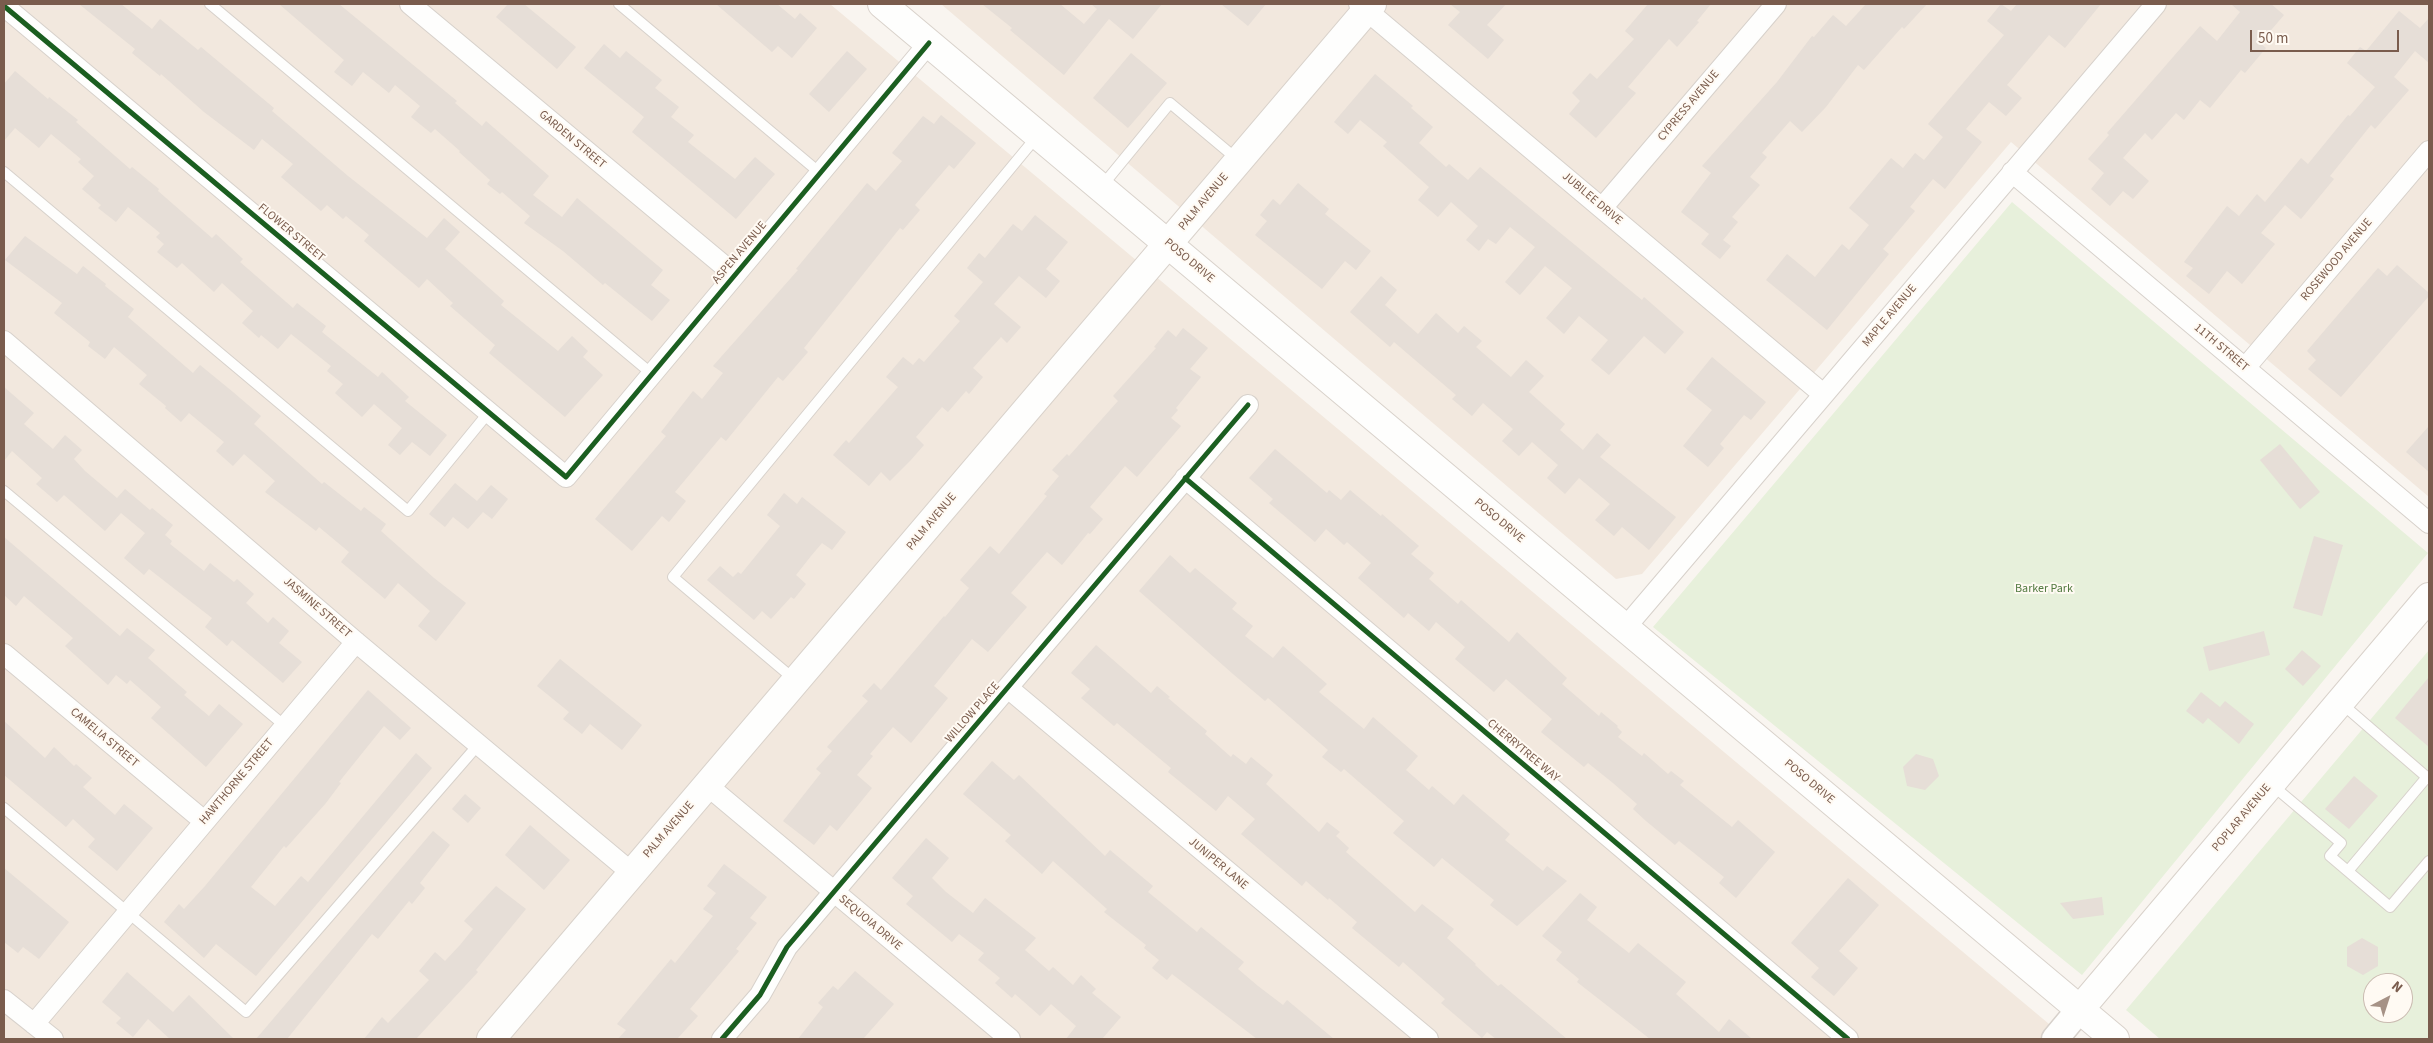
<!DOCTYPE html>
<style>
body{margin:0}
#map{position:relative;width:2433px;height:1043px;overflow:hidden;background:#f9f5f0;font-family:"Source Sans 3",sans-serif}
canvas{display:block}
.frame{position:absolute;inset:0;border:5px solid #7a5c4d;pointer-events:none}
.north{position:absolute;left:2363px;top:973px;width:50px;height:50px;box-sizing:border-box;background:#fffaf3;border:1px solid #cabbb1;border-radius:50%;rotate:40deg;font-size:14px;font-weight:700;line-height:20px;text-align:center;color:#7a5c4d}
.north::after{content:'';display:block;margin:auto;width:18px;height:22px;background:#a69286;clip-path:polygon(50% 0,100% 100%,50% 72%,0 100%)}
.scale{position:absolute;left:2250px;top:30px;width:149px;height:22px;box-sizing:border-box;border:2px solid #7a5c4d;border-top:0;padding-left:6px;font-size:15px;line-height:18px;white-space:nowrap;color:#7a5c4d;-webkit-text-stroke:4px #fffaf3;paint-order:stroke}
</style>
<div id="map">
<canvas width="2433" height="1043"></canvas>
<div class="frame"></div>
<div class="north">N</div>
<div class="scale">50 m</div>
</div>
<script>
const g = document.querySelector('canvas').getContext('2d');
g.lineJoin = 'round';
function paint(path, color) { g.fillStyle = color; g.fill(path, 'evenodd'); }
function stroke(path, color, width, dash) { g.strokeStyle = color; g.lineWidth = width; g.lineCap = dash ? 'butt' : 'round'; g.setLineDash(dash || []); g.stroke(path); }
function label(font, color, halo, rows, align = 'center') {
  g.font = font + ' "Source Sans 3",sans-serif'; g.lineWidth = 4; g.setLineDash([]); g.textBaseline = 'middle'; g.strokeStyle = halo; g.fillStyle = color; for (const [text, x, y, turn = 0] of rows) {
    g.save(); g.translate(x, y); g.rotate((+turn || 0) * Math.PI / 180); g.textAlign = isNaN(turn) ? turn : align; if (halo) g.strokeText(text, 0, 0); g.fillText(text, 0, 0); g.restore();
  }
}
const residential = new Path2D(`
 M4 4H830L2067 1039H4Z
 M941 4H2429V497L2011 142 1642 574 1616 579Z`);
const green = new Path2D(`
 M2012 202 2428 553 2082 975 1653 627Z
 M2429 650V1039H2160L2126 1010ZM2373 983H2403V1013H2373Z`);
const building = new Path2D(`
 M79 4H121L152 29 160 19 198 50 201 47 274 108 272 111 348 176 427 238 444 218 460 232 445 249 504 301 501 305 558 351 572 336 588 351 583 357 603 375 565 417 489 353 495 345 450 306 453 303 427 279 419 288 364 241 369 235 346 216 343 219 327 205 321 211 281 177 293 164 262 139 254 150 204 112 161 74 160 76 132 53 135 49Z
 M279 4H339L457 101 455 103 482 126 486 121 549 176 533 195 562 217 577 198 663 270 651 285 670 300 652 321 605 283 603 285 563 251 524 223 530 216 502 192 500 194 487 184 490 180 459 152 460 151 435 129 431 133 411 117 420 106 395 85 389 93 363 72 352 86 334 72 344 60Z
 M508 4H524L576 47 557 69 496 17Z
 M716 4H777L795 19 800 13 817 28 792 58 778 46 772 52Z
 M982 4H1060L1084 24 1097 9 1091 4H1162L1133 39 1109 19 1064 75 1010 30 1012 28Z
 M1221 4H1266L1248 26Z
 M1450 4H1506L1487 25 1504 40 1488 59 1448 25 1460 12Z
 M1648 4H1711L1697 21 1699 22 1677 47 1669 39 1628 87 1636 93 1596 138 1569 114 1580 101 1572 93 1590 73 1597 79 1634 39 1625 31Z
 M1866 4H1927L1904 29 1902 27 1864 70 1858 65 1826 107 1802 132 1790 121 1762 153 1767 157 1750 177 1760 185 1732 217 1738 222 1723 240 1731 246 1720 259 1701 244 1709 234 1681 212 1711 173 1702 166 1777 82 1812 36 1814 37 1833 15 1846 26Z
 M2001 4 2011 11 2017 4H2101L2065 48 2049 35 2007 85 2022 98 2006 116 1989 102 1966 129 1982 142 1945 189 1933 179 1910 207 1915 211 1883 249 1889 254 1827 330 1766 280 1787 254 1815 277 1842 244 1849 250 1869 225 1849 208 1891 158 1903 168 1915 153 1924 160 1943 137 1928 124 2004 35 1987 21Z
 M2231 4H2271L2284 15 2260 43 2266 48 2245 73 2241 70 2210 108 2200 100 2184 120 2176 113 2152 140 2145 133 2123 158 2149 181 2133 199 2123 191 2110 206 2091 189 2104 173 2088 159 2109 135 2107 133 2200 26 2217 41 2240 12Z
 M2399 11 2420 28 2429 18V63L2415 51 2394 77 2409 90 2375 129 2371 125 2330 176 2334 179 2301 219 2285 205 2261 233 2275 244 2242 284 2227 271 2209 294 2186 276 2193 268 2184 262 2227 206 2239 216 2257 194 2265 202 2301 158 2308 164 2348 115 2350 116 2375 87 2347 63 2360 47 2366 51Z
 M604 44 620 58 626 51 662 80 655 88 679 107 671 117 694 135 688 142 735 179 755 157 775 174 736 219 632 132 644 117 584 68Z
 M847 51 867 69 829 112 809 94Z
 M1131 53 1167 83 1128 128 1093 98Z
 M15 71 48 99 49 97 78 120 76 122 130 169 132 167 159 189 158 191 212 238 216 234 243 259 240 262 293 308 297 303 326 326 322 332 378 377 382 372 409 397 405 401 447 435 430 456 412 442 400 455 388 445 402 428 374 404 362 417 335 393 343 384 327 371 331 366 291 334 278 349 261 335 259 338 242 323 253 311 222 283 214 292 182 263 177 268 157 252 164 244 156 237 160 233 128 207 116 222 98 208 101 205 82 189 94 176 78 162 81 159 51 134 39 148 15 128 4 141V84Z
 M1375 74 1413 106 1411 108 1433 127 1419 143 1446 167 1449 164 1468 180 1480 167 1642 300 1644 297 1684 332 1665 354 1644 336 1609 375 1591 360 1608 340 1579 316 1564 334 1546 318 1572 288 1545 266 1520 295 1505 282 1535 247 1510 227 1496 244 1488 239 1479 251 1466 240 1478 226 1451 202 1438 217 1418 200 1429 187 1383 146 1387 142 1360 120 1348 134 1334 122Z
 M941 115 976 143 954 169 949 165 915 205 920 210 903 230 900 228 804 348 808 352 783 381 778 377 726 441 721 437 675 492 686 501 669 522 662 516 632 551 595 519 666 436 661 432 693 391 702 399 723 373 713 366 798 270 796 269 858 194 867 183 876 191 902 161 892 153 923 116 934 124Z
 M1298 183 1329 209 1325 214 1371 251 1356 270 1345 261 1322 289 1255 235 1267 221 1260 215 1273 199 1280 205Z
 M1035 215 1068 242 1046 269 1060 281 1046 298 1019 276 994 304 1021 327 1007 343 1001 337 973 368 983 377 969 394 966 391 948 412 942 407 916 437 924 445 910 461 890 481 881 472 869 486 833 455 846 440 849 443 898 387 886 377 903 357 913 365 919 358 924 362 960 321 954 316 983 282 967 268 979 253 985 258 1013 224 1022 231Z
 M25 236 77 274 83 266 106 284 105 286 134 309 128 317 193 373 200 365 233 392 261 416 254 424 322 484 324 482 361 511 364 507 386 524 381 531 434 578 466 603 436 641 418 626 430 611 398 583 385 599 341 562 349 552 319 527 316 531 265 492 275 481 244 454 233 466 216 451 224 442 189 413 181 422 165 408 166 406 139 384 147 375 114 347 105 359 88 346 90 342 54 313 62 303 5 260Z
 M2397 265 2429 293V296L2341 397 2308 369 2316 360 2307 351 2378 268 2387 276Z
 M1381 276 1397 290 1385 305 1418 334 1436 313 1458 333 1464 326 1482 341 1476 347 1511 377 1526 360 1544 376 1529 392 1565 424 1560 430 1583 450 1597 433 1611 445 1600 457 1676 517 1649 550 1622 527 1614 536 1595 520 1610 504 1579 478 1565 494 1547 478 1558 465 1532 442 1519 456 1502 441 1513 429 1483 403 1472 416 1452 399 1456 395 1394 342 1390 347 1350 312Z
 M1183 328 1208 348 1190 369 1201 377 1176 408 1178 410 1171 418 1181 426 1137 477 1125 466 1090 507 1103 519 1090 534 1088 533 1062 565 1047 552 1011 593 1027 607 988 652 972 639 934 686 948 698 911 743 893 727 870 754 873 756 857 775 872 788 837 831 830 825 814 845 783 821 821 773 816 769 832 751 827 747 868 701 862 696 874 683 881 690 944 616 945 617 969 588 960 580 990 546 999 554 1047 496 1044 494 1059 476 1052 470 1067 454 1069 456 1118 401 1113 396 1156 348 1154 347 1168 330 1176 337Z
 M1712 357 1766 402 1751 420 1744 415 1720 444 1724 448 1708 467 1683 446 1712 410 1686 389Z
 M4 387 34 413 24 424 53 449 65 435 82 450 74 459 85 471 117 498 125 489 150 510 152 508 173 525 165 535 172 541 170 544 204 571 210 563 234 582 237 579 254 594 246 603 268 623 273 617 289 631 279 643 302 662 283 683 232 640 227 646 205 627 212 618 149 569 144 575 124 558 145 533 121 513 105 531 64 495 57 502 36 484 42 478 12 451 4 461Z
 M2429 426V472L2406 452Z
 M2280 444 2320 492 2300 509 2260 460Z
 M1275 449 1327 493 1329 490 1341 500 1350 490 1381 516 1382 514 1419 546 1411 554 1434 573 1429 579 1458 604 1461 600 1509 642 1517 632 1567 678 1562 684 1599 716 1601 712 1618 726 1617 727 1622 732 1618 737 1642 756 1644 753 1668 774 1671 771 1684 781 1680 785 1732 827 1738 820 1775 852 1736 898 1719 883 1724 877 1679 841 1675 845 1646 821 1633 809 1637 804 1613 783 1588 763 1584 767 1541 732 1552 719 1506 679 1494 692 1455 659 1465 647 1436 622 1429 631 1408 613 1404 618 1358 578 1371 563 1347 542 1344 545 1326 529 1315 542 1269 503 1273 499 1249 478Z
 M455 483 477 501 491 485 508 499 492 519 483 512 468 529 453 517 445 527 429 514Z
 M784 493 797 504 802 497 846 532 832 550 822 543 811 556 796 575 806 584 794 599 791 597 771 619 762 611 754 620 707 580 720 566 733 577 738 572 741 574 780 526 767 515Z
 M2314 536 2343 545 2322 616 2293 608Z
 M4 537 120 636 127 628 155 650 148 658 187 692 184 695 209 716 219 704 243 724 206 767 151 718 161 707 130 680 127 684 116 675 108 685 65 646 73 638 46 615 24 596 16 606 4 595Z
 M1170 555 1190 573 1195 568 1237 603 1232 609 1253 626 1245 636 1273 658 1283 646 1327 684 1319 692 1364 729 1373 717 1418 756 1406 770 1429 790 1432 786 1454 805 1463 794 1510 834 1505 840 1543 871 1547 866 1567 881 1517 926 1490 905 1494 900 1442 858 1434 867 1393 833 1404 821 1344 769 1341 772 1322 757 1328 750 1268 698 1265 701 1233 674 1139 591Z
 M2264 631 2270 655 2209 671 2203 647Z
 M1096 645 1151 693 1157 686 1170 697 1168 698 1207 731 1205 734 1231 757 1233 754 1246 764 1251 757 1273 775 1266 784 1319 832 1327 822 1340 832 1336 836 1349 848 1346 852 1415 912 1422 904 1454 929 1447 938 1476 964 1475 965 1498 986 1501 984 1567 1039H1496L1487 1032 1482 1038 1441 1003 1445 999 1403 962 1399 967 1352 928 1357 922 1329 898 1328 900 1306 881 1302 886 1241 834 1255 819 1228 796 1216 811 1168 772 1171 768 1117 723 1114 726 1081 698 1090 689 1071 673Z
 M2302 650 2321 666 2303 686 2285 669Z
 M560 659 642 725 622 750 590 724 582 734 563 719 569 712 537 686Z
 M2429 677V747L2395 718Z
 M368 690 411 728 400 740 384 726 339 782 341 783 326 803 286 848 284 846 251 887 275 906 301 876 308 882 416 753 432 768 256 976 216 944 204 958 164 922 179 904 184 909 205 886Z
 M2201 692 2220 707 2225 701 2254 724 2239 744 2208 718 2203 724 2186 711Z
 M4 721 45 758 54 747 74 766 76 764 92 778 83 787 115 815 124 804 153 828 117 871 88 847 95 839 73 819 66 827 4 775Z
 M1916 754 1933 759 1939 776 1925 790 1907 786 1903 767Z
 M992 761 1014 780 1019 775 1105 856 1110 850 1153 886 1148 892 1197 932 1201 927 1244 962 1238 969 1258 986 1283 1005 1287 1000 1334 1039H1257L1172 974 1167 980 1152 968 1159 960 1144 948 1146 945 1104 912 1107 909 1053 861 1042 874 1005 841 1011 835 963 794Z
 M2354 776 2378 796 2349 829 2325 809Z
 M465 794 481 808 468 823 452 809Z
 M530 825 570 860 544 890 505 855Z
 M433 831 450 845 420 883 425 888 412 904 409 901 378 939 372 934 287 1039H256Z
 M926 838 949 858 932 878 946 892 973 913 985 898 1036 938 1025 950 1049 971 1053 967 1073 985 1081 975 1096 989 1092 993 1121 1017 1102 1039H1066L1076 1026 1051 1004 1040 1016 1015 994 1012 998 995 983 1000 978 978 960 984 953 959 934 952 942 906 904 913 896 892 878Z
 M724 864 767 897 750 918 757 923 736 949 739 951 690 1009 698 1016 677 1039H618L626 1030 617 1024 671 959 675 963 713 916 703 909 716 893 707 886Z
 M4 868 69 922 39 959 23 947 18 953 4 942Z
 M1848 878 1879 905 1839 951 1858 968 1834 996 1811 977 1819 968 1791 943Z
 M496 886 526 909 476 970 478 972 416 1039H364L382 1017 388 1023 429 980 419 971 435 952 445 961 460 945 473 929 464 921Z
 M1580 893 1597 907 1587 920 1629 953 1638 943 1686 982 1676 994 1719 1032 1729 1019 1752 1039H1650L1577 982 1579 979 1556 960 1562 952 1542 936Z
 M2102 897 2104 915 2073 919 2060 903Z
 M2362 938 2378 947V966L2363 975 2347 966V947Z
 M855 971 894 1004 863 1039H798L823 1007 818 1003 833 986 838 990Z
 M127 972 173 1012 189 995 234 1039H170L148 1019 133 1037 116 1023 121 1018 102 1002Z`);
const service = new Path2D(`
 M210 4 652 374
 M619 4 820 173
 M4 172 408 511 489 412
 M1102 186 1170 103 1238 160
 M4 491 285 726
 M795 680 673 577 1038 135
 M2341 703 2429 779
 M2272 785 2341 843 2330 856 2390 907 2429 861
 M4 808 246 1012 478 745
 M2348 871 2427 777`);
const minor = new Path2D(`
 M410 4 735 275
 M1359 4 1823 394
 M4 6 566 477 929 43
 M2012 172 2429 523
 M1602 208 1776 4
 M4 341 356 642 632 873
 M2245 368 2429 151
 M1185 478 1848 1039
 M1625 628 2156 4
 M4 654 204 821
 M1008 688 1428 1039
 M708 786 1010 1039
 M4 1000 53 1039
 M34 1024 356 642
 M722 1039 760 995 787 947 1248 405`);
const tertiary = new Path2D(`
 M2055 1039 2080 1009`);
const secondary = new Path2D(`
 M882 4 2115 1039
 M2080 1009 2429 597
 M491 1039 1372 4`);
const cycleway = new Path2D(`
 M4 6 566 477 929 43
 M1185 478 1848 1039
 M722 1039 760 995 787 947 1248 405`);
const streetNames = [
 ["CYPRESS AVENUE",1689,106,-50],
 ["GARDEN STREET",572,140,40],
 ["JUBILEE DRIVE",1592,199,40],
 ["PALM AVENUE",1204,202,-50],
 ["FLOWER STREET",291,233,40],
 ["ASPEN AVENUE",740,253,-50],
 ["ROSEWOOD AVENUE",2337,260,-50],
 ["POSO DRIVE",1189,261,40],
 ["MAPLE AVENUE",1890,316,-50],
 ["11TH STREET",2221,348,40],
 ["POSO DRIVE",1499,521,40],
 ["PALM AVENUE",932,522,-50],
 ["JASMINE STREET",317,608,41],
 ["WILLOW PLACE",973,713,-49],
 ["CAMELIA STREET",104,738,40],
 ["CHERRYTREE WAY",1523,751,40],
 ["HAWTHORNE STREET",237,782,-50],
 ["POSO DRIVE",1809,782,40],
 ["POPLAR AVENUE",2242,818,-50],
 ["PALM AVENUE",669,830,-49],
 ["JUNIPER LANE",1218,864,40],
 ["SEQUOIA DRIVE",870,923,40]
];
const parkNames = [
 ["Barker Park",2044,589]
];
paint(residential, '#f2e8de');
paint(green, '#e7f0db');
paint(building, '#e6ded7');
stroke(service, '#d7d1cb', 12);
stroke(minor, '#d7d1cb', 22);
stroke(tertiary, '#d7d1cb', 29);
stroke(secondary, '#d9d2cb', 30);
stroke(service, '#fefefd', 10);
stroke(minor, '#fefefd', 20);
stroke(tertiary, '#fefefd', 26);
stroke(secondary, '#fefefd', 28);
stroke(cycleway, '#1b5e20', 5);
label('12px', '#7a5c4d', '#fffaf3', streetNames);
label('12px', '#537a41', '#fffaf3', parkNames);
</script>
